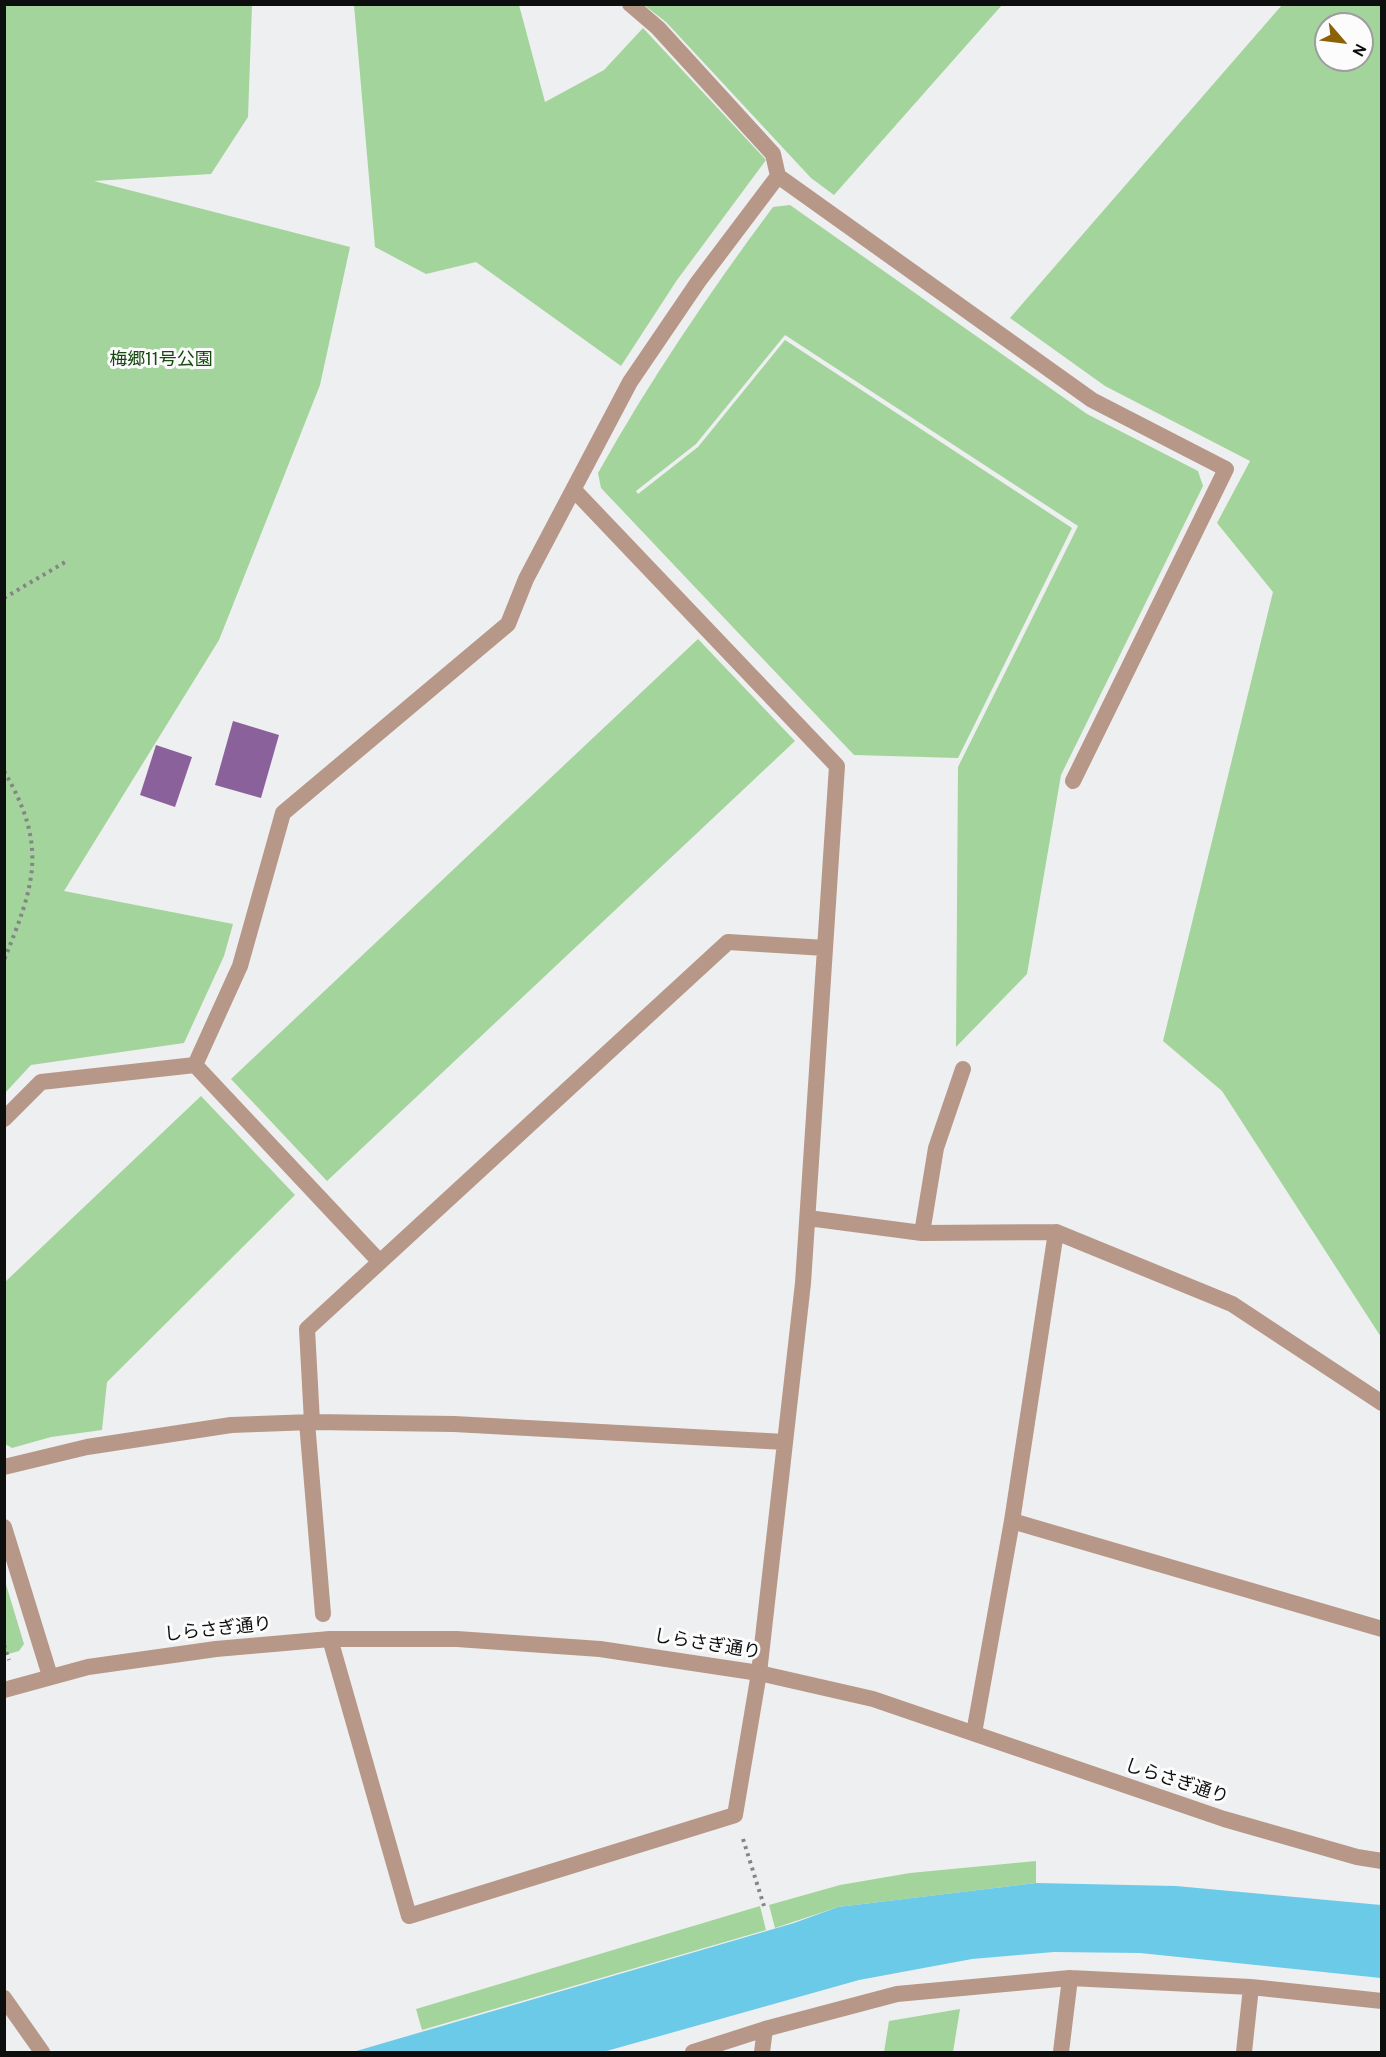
<!DOCTYPE html>
<meta charset="utf-8">
<style>
body{margin:0}
#map{position:relative;width:1386px;height:2057px;overflow:hidden;background:#eeeff0;font-family:Overpass,sans-serif}
canvas{display:block}
.frame{position:absolute;inset:0;border:6px solid #0d0e0e;pointer-events:none}
.north{position:absolute;left:1314px;top:12px;width:60px;height:60px;box-sizing:border-box;background:#fcfcfd;border:2px solid #9c9d9d;border-radius:50%;rotate:118deg;font-size:16px;font-weight:700;line-height:24px;text-align:center;color:#0d0e0e}
.north::after{content:'';display:block;margin:auto;width:21px;height:27px;background:#8c6105;clip-path:polygon(50% 0,100% 100%,50% 72%,0 100%)}
</style>
<div id="map">
<canvas width="1386" height="2057"></canvas>
<div class="frame"></div>
<div class="north">N</div>
</div>
<script>
const g = document.querySelector('canvas').getContext('2d');
g.lineJoin = 'round';
function paint(path, color) { g.fillStyle = color; g.fill(path, 'evenodd'); }
function stroke(path, color, width, dash) { g.strokeStyle = color; g.lineWidth = width; g.lineCap = dash ? 'butt' : 'round'; g.setLineDash(dash || []); g.stroke(path); }
function label(font, color, halo, rows, align = 'center') {
  g.font = font + ' Overpass,"Noto Sans JP",sans-serif'; g.lineWidth = 6; g.setLineDash([]); g.textBaseline = 'middle'; g.strokeStyle = halo; g.fillStyle = color; for (const [text, x, y, turn = 0] of rows) {
    g.save(); g.translate(x, y); g.rotate((+turn || 0) * Math.PI / 180); g.textAlign = isNaN(turn) ? turn : align; if (halo) g.strokeText(text, 0, 0); g.fillText(text, 0, 0); g.restore();
  }
}
const green = new Path2D(`
 M5 4 252 5 248 117 211 174 94 181 350 247 320 385 219 640 64 891 233 924 224 956 184 1043 31 1065 5 1093Z
 M354 5H519L545 102 604 70 643 28 766 160 677 280 621 366 476 262 426 274 375 247Z
 M644 5H1002L834 195 811 178 666 22Z
 M1282 5H1381V1337L1222 1091 1163 1041 1273 592 1217 523 1250 461 1105 386 1010 318ZM1326 24H1362V60H1326Z
 M790 205 1087 414 1198 471 1203 486 1061 775 1027 974 956 1047 958 767 1078 526 785 335 696 444 636 491 638 494 698 447 785 340 1072 528 958 758 854 755 601 488 598 473C650 380 709 293 773 207Z
 M698 639 795 741 327 1181 231 1079Z
 M201 1096 295 1195 107 1382 102 1430 51 1437 12 1448 5 1444V1282Z
 M5 1581 24 1644 19 1651 5 1655Z
 M1036 1861V1883L838 1907 775 1928 769 1905 840 1885 910 1873Z
 M760 1906 766 1930 422 2030 416 2009Z
 M960 2009 953 2052H884L889 2021Z`);
const water = new Path2D(`
 M1036 1883 1176 1886 1381 1905V1978L1140 1953 1054 1952 972 1959 859 1980 603 2052H353L794 1923 838 1907Z`);
const building = new Path2D(`
 M233 721 279 735 261 798 215 785Z
 M156 745 192 757 175 807 140 795Z`);
const path = new Path2D(`
 M4 598 67 561
 M4 771C48 846 35 884 4 960
 M4 1645 9 1660
 M743 1839 764 1906`);
const pedestrian = new Path2D(`
 M307 1422 323 1614`);
const minor = new Path2D(`
 M630 4 658 28 773 154 778 176 1092 400 1226 469 1073 781
 M4 1119 41 1082 195 1065
 M808 1218 922 1233 1056 1232 1232 1304 1382 1403
 M922 1233 936 1148 963 1069
 M379 1261 195 1065 240 966 283 813 508 624 526 579 630 382 698 282 778 176
 M312 1422 307 1329 728 942 825 948
 M4 1467 87 1447 231 1425 312 1422 454 1424 785 1442
 M1012 1521 1382 1629
 M4 1527 50 1676
 M330 1639 409 1916 735 1815 759 1673 803 1283 837 766 574 490
 M974 1733 1012 1521 1056 1232
 M693 2052 765 2029 897 1994 1070 1978 1251 1987 1382 2001
 M762 2052 765 2029
 M1061 2052 1070 1978
 M1244 2052 1251 1987`);
const tertiary = new Path2D(`
 M4 1690 88 1667 216 1649 330 1639H457L600 1649 759 1673 873 1699 1224 1819 1357 1857 1382 1861
 M4 1998 42 2052`);
const parkNames = [
 ["梅郷11号公園",161,361]
];
const streetNames = [
 ["しらさぎ通り",218,1631,-6],
 ["しらさぎ通り",707,1646,9],
 ["しらさぎ通り",1176,1783,18]
];
paint(green, '#a3d49b');
paint(water, '#6bcae8');
paint(building, '#8a619b');
stroke(path, '#848586', 4, [3, 4.5]);
stroke(pedestrian, '#b79788', 16);
stroke(minor, '#b79788', 16);
stroke(tertiary, '#b79788', 16);
label('18px', '#15490e', '#fcfcfd', parkNames);
label('18px', '#0d0e0e', '#fcfcfd', streetNames);
</script>
